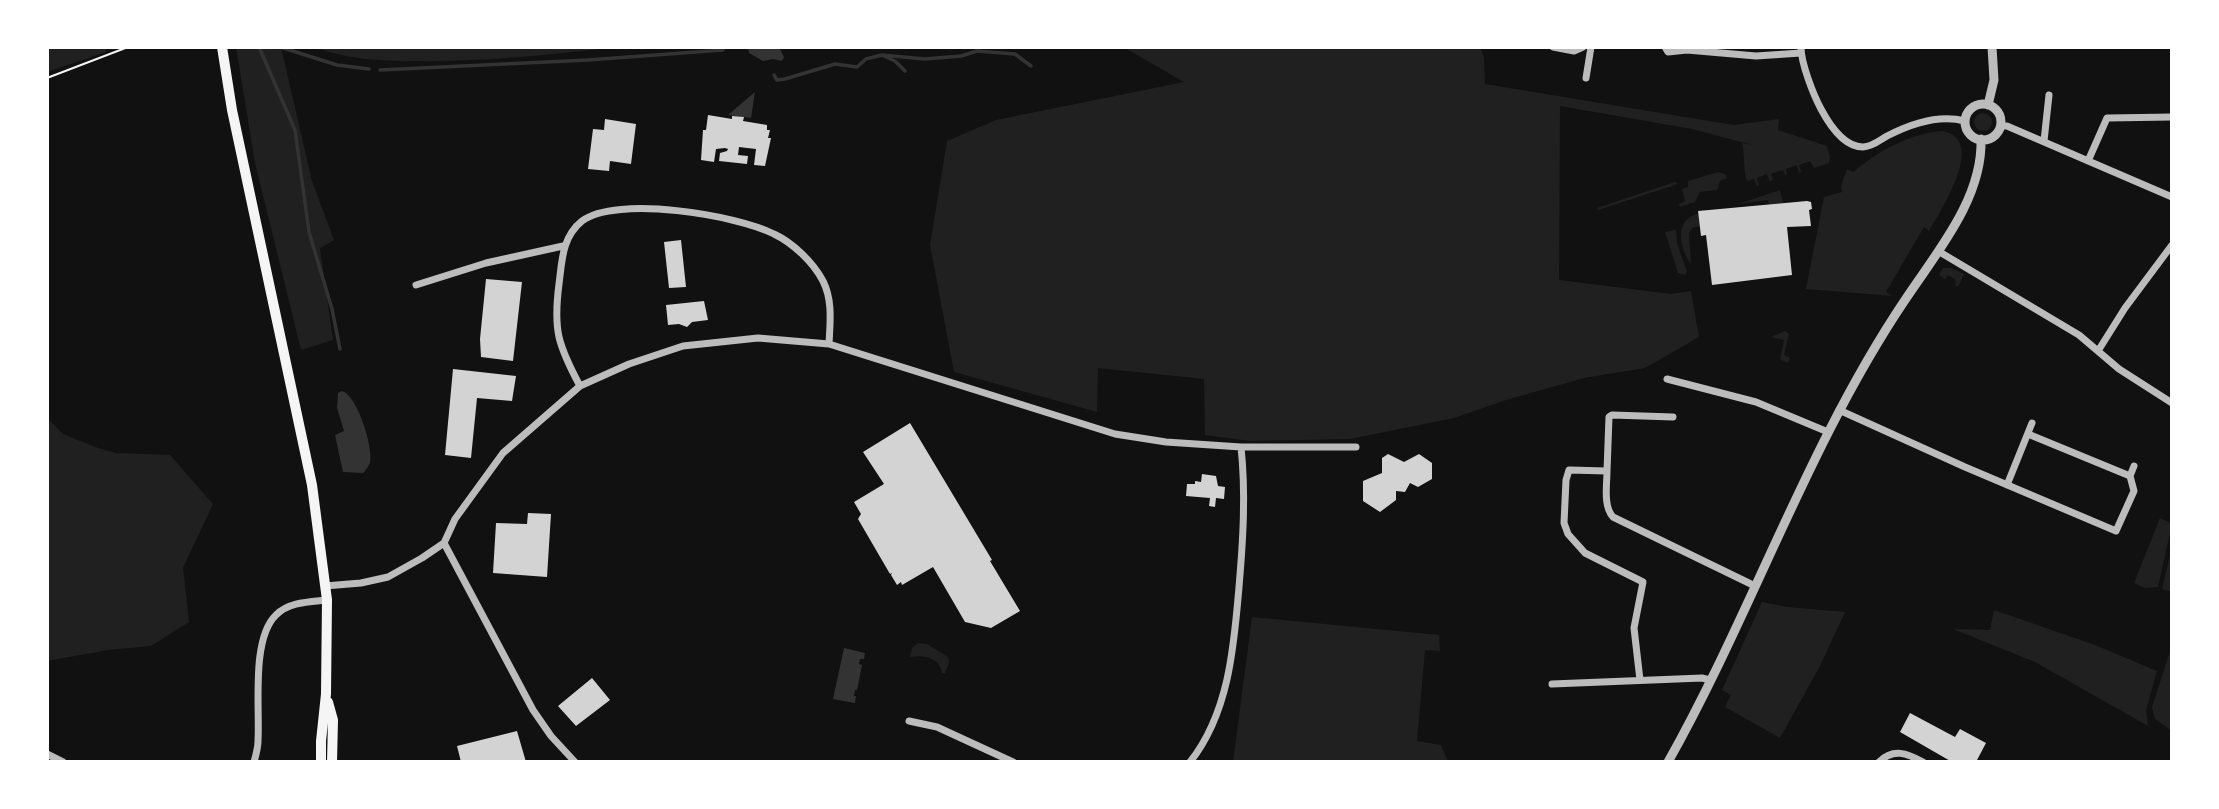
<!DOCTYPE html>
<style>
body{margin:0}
#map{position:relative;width:2219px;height:809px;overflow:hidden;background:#111;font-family:Manrope,sans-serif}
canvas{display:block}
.frame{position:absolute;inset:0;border:49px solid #fff;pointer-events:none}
</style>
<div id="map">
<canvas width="2219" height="809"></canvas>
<div class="frame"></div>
</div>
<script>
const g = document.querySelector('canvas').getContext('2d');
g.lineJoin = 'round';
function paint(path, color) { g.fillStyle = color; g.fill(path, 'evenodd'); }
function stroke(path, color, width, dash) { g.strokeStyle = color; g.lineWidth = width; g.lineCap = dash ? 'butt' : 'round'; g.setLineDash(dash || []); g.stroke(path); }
const green = new Path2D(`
 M47 47H106V52L47 72Z
 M236 47H281L312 181 334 240 320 248 333 340 301 350 255 163Z
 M314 47H615C552 55 489 61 425 61 385 61 352 61 314 47Z
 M1123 47H1480L1484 57 1485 84 1734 125 1779 119 1778 130 1827 146 1830 157 1829 163 1814 168 1810 161 1799 165 1801 172 1799 173 1797 165 1786 169 1787 174 1785 175 1783 170 1771 174 1773 180 1770 182 1767 174 1757 178 1759 185 1757 186 1754 179 1747 181C1743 169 1745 156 1742 143L1753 145 1692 129 1560 106 1559 280 1671 294 1691 291 1699 337 1645 368 1584 378 1506 400 1454 418 1350 439 1250 441 1205 435 1204 379 1098 368 1097 412 954 372 930 245 947 141 996 120 1184 82Z
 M1974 122a9 9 0 1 1 18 0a9 9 0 1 1-18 0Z
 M1942 131C1988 139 1941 210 1929 231L1924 227 1886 292 1893 296 1806 289 1824 197 1842 192 1841 186 1847 169 1853 172C1879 151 1908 134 1942 131Z
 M1718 172 1725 174 1727 178 1720 181 1717 190 1700 192 1695 202 1680 207 1679 204 1685 201 1682 189 1688 187V181Z
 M1675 182 1678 184 1598 210 1597 208Z
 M1780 190 1783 203 1769 205 1768 200 1738 204Z
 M1698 214 1700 226 1692 228 1689 233 1691 264C1680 250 1673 219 1698 214Z
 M1674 230H1676L1677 243 1687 272 1685 275 1678 273 1665 232Z
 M1943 268H1951L1964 274 1958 287 1955 285 1956 280 1948 275 1945 279 1939 275Z
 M1785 331 1789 334 1784 355 1790 358 1788 363 1780 359 1784 340 1771 337Z
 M47 418 63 434 98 448 116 453 170 455 213 504 183 568 189 622 151 646 108 650 47 661Z
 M2160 518 2172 524 2158 587 2145 588 2134 583Z
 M2172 546V592L2162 589Z
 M1762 602 1787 607 1845 612 1820 666 1780 738 1725 707 1731 695 1722 690Z
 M1994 610 2095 645 2157 671 2146 710 2148 726 2035 662 1953 629 1990 630Z
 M1252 617 1439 635 1440 651 1425 650 1417 741 1441 745 1448 762H1233Z
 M918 643 927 644 948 657 949 663 945 673H942C940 657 923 655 910 657L912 648Z
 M2172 645V731L2155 719 2152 707Z`);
const water = new Path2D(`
 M748 47H779L784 57 782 61 773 59 763 61 749 53Z
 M755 92 751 118 728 115Z
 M342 391C357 395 374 448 370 463 368 467 366 470 363 473L343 472 335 435 344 431 337 408 338 393Z
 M844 648 865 653 864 659H860L859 664 862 665 857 690H855L854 696H856L855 703 833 699Z`);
const stream = new Path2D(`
 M259 47 295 130 309 232 332 309 340 349
 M280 47 337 65 369 69
 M884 56 895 61 905 71
 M380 70 588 60 723 50
 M774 75 777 80 785 79 835 64 857 67 866 59 882 55 925 59 961 56 977 51 1015 54 1031 66`);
const building = new Path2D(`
 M708 115 732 119V116L744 117 743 121 767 125V130H770L768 138H771L765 166 754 165 756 149 739 147 738 155 748 156 747 164 719 161 720 153 727 151 728 149 725 148 716 149 714 162 701 160 703 130H706Z
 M605 119 636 124 631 164 610 161 609 171 588 169 593 129 604 130Z
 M1807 201 1811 202 1812 209 1809 210 1811 226 1787 227 1792 275 1712 285 1706 235 1701 236 1698 211Z
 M681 240 686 287 669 288 664 242Z
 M486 279 522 282 513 361 481 357 480 339Z
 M704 301 708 320 692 322 687 327 679 324 668 325 666 305Z
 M453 369 516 376 512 401 477 398 471 458 445 455Z
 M910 423 992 560 990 561 1020 611 991 628 965 622 933 567 902 585 901 582 897 585 891 575 892 573 890 574 858 519 861 514 854 502 884 484 863 452Z
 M1388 454 1404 462 1419 454 1432 463V479L1418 487 1410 483 1405 492 1396 491V500L1380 512 1363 501V481L1382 473V458Z
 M1202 474 1216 476 1218 486 1225 487 1224 499 1216 498 1215 507 1209 506 1210 498 1186 496 1187 484H1195V481L1201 482Z
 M528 513 551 514 547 577 493 573 496 523 527 524Z
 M592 678 610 700 576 726 558 706Z
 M1910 713 1955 737 1960 729 1986 743 1976 762H1952L1900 732Z
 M517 731 526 762H461L457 746Z`);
const path = new Path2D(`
 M47 78 128 47`);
const minor = new Path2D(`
 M1553 47 1574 51 1583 47
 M1665 47 1668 52 1687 50 1756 56 1801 53
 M1801 47C1801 63 1813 94 1821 109 1829 124 1844 147 1863 147 1872 147 1880 140 1887 136 1910 124 1939 114 1965 121
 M1586 78 1591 47
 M2000 126H2007L2172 197
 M2044 141 2049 95
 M2088 161 2107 118 2172 117
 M1938 251 2079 335 2119 369 2172 403
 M416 285 486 263 563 246
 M2098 351 2125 308 2172 245
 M1667 379 1756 402 1828 432
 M580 386C558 345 553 330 559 284 562 261 562 237 582 221 616 195 737 215 774 234 793 243 813 262 823 281 833 301 830 323 829 344
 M1839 410 1965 467 2116 531 2134 491 2130 476 2134 466
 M2028 434 2130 476
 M1607 471 1609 417 1612 415 1673 417
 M2007 485 2032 423
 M444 543 533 710 551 736 575 762
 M325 586 361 583 388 577 422 558 444 543 455 519 503 453 580 386 629 364 683 346 758 338 829 344 1115 434 1166 442 1241 447H1356
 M1640 680 1634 628 1643 582 1585 553 1568 534 1564 523 1566 480 1569 470 1607 471C1607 485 1603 506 1613 517L1755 586
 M1552 684 1702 678 1710 680
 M909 721 937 727 1013 762
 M47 754 63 762
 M254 762C256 755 258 748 258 741 260 708 251 639 276 615 289 602 309 602 327 600
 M1190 762C1229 713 1234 646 1239 587 1243 540 1246 494 1241 447
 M1879 762C1893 748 1907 753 1923 762`);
const tertiary = new Path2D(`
 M1965 122a18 18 0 1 1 36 0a18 18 0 1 1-36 0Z
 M1988 105 1994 80 1992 47
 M1668 762C1753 611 1808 444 1905 300 1936 253 1983 199 1981 139`);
const secondary = new Path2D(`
 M222 47 232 110 312 485 327 600 326 694 321 741V762
 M328 702 333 720 332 762`);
paint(green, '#202020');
paint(water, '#333');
stroke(stream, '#333', 3.5);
paint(building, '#d3d3d3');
stroke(path, '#f5f5f5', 2);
stroke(minor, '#bcbcbc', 7);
stroke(tertiary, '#bcbcbc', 9);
stroke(secondary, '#f5f5f5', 10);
</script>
